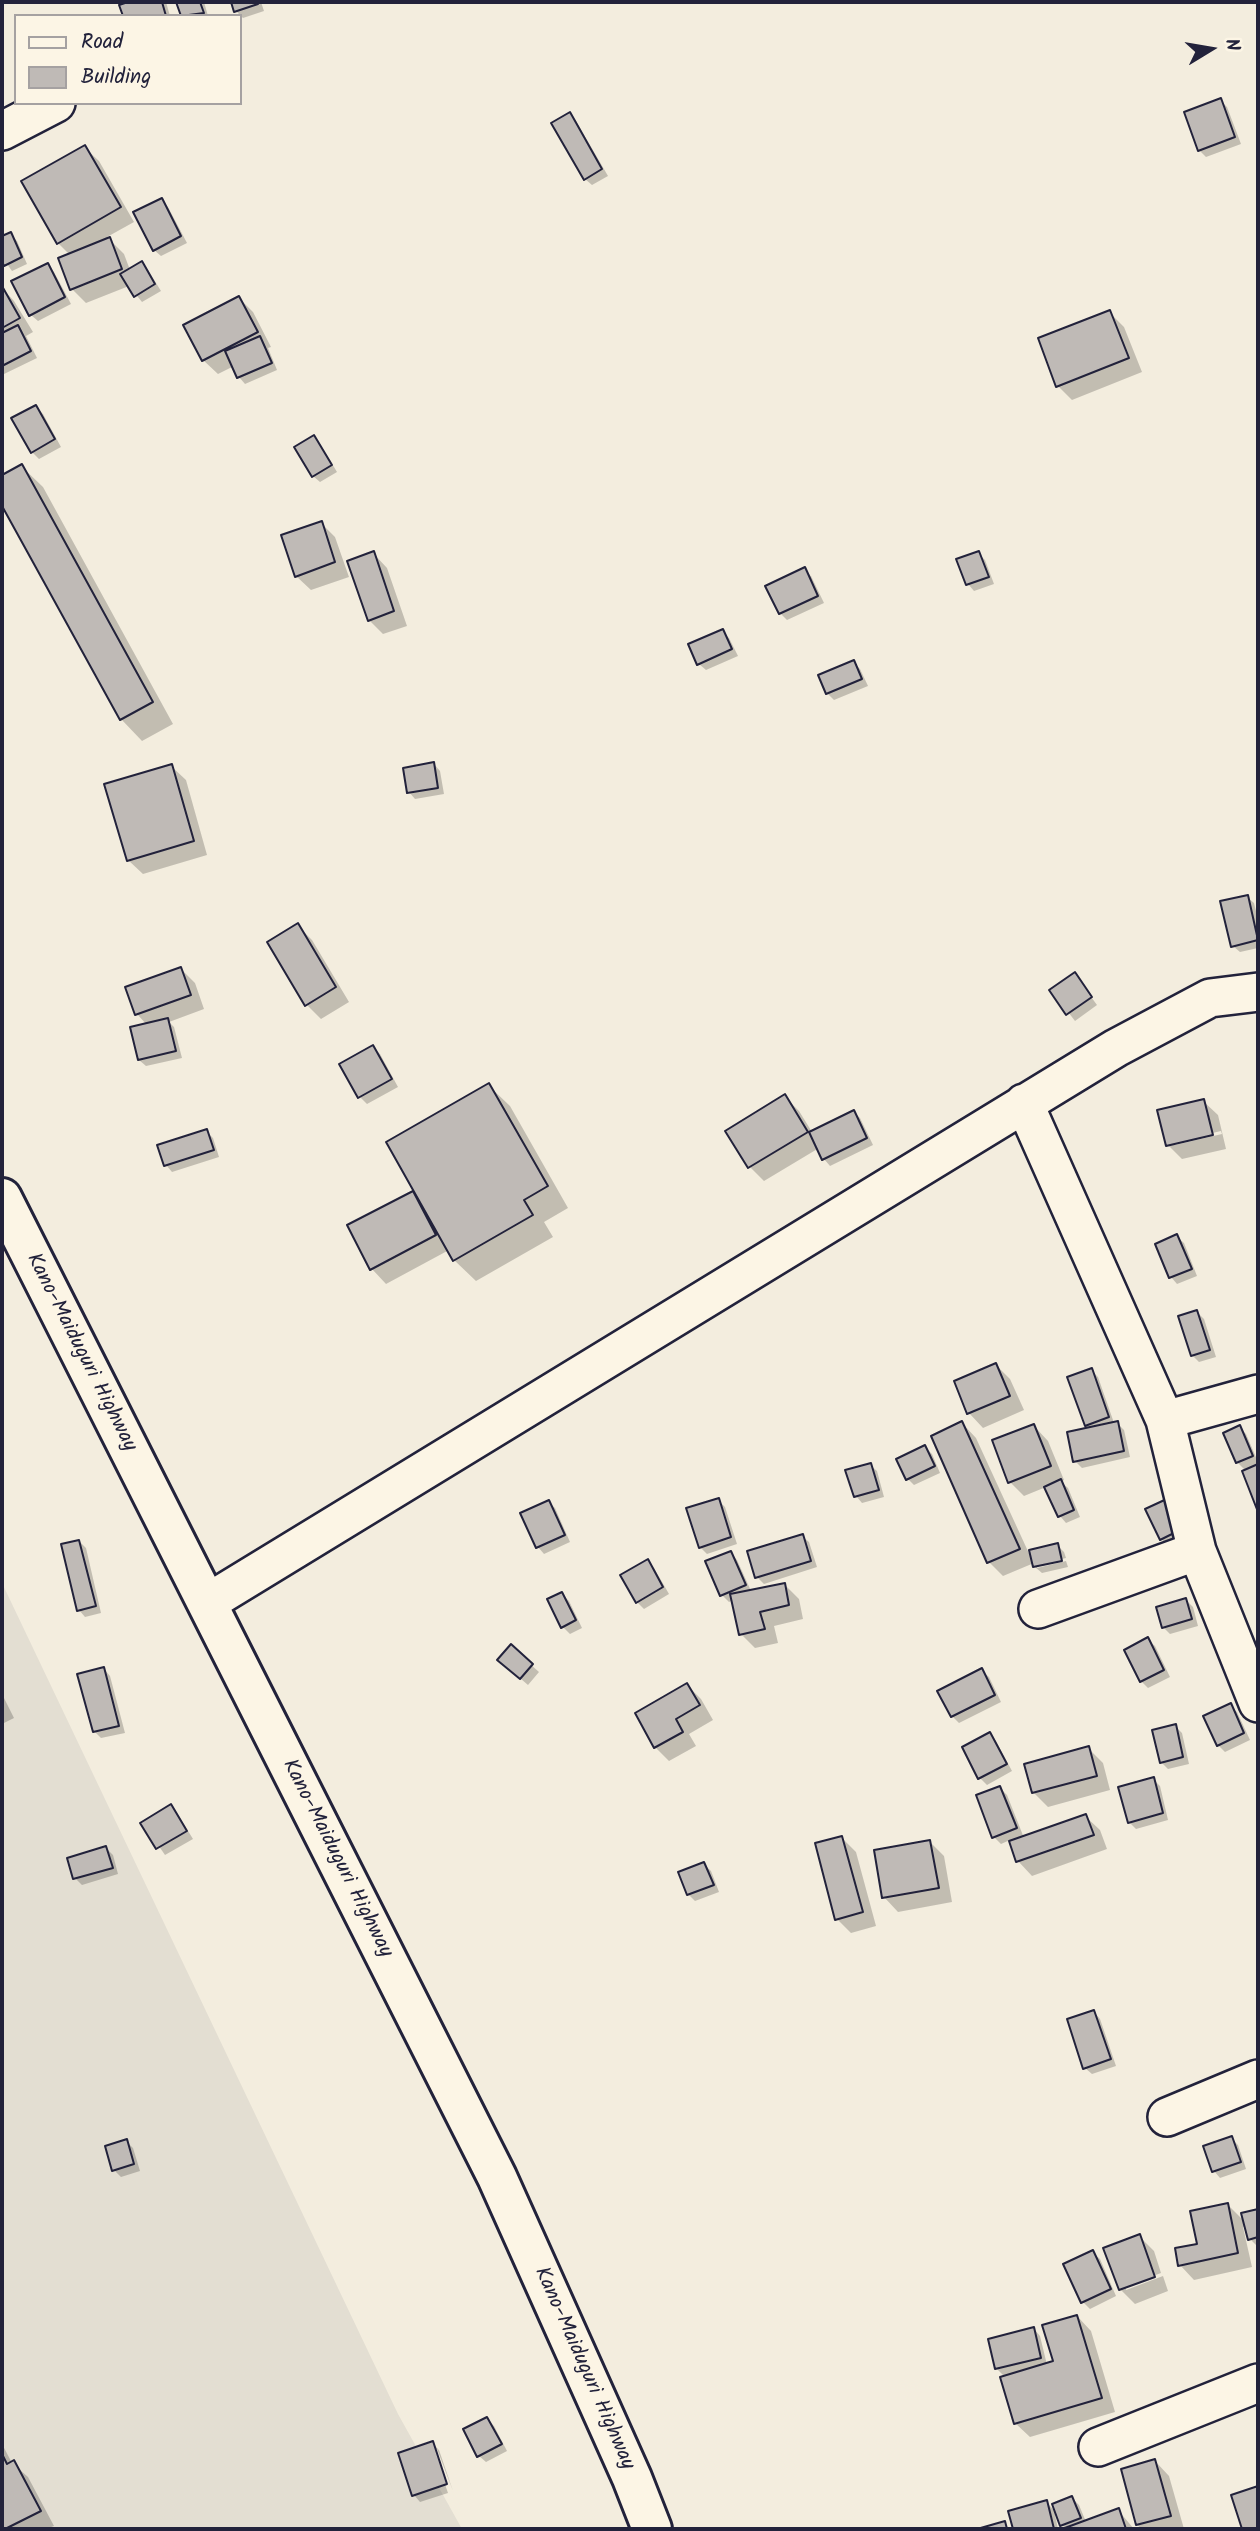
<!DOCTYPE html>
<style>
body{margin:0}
#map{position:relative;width:1260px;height:2531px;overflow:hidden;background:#f3edde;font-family:Kalam,sans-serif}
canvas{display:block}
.frame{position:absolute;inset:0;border:4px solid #22223b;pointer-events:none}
.legend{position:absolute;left:14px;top:14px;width:228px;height:91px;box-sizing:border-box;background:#fcf5e5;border:2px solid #a5a1a1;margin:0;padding:9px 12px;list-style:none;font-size:21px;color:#22223b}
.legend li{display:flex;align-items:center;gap:14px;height:35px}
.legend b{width:35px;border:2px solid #a5a1a1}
.north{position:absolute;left:1176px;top:14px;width:70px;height:70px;-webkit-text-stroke:5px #fcf5e5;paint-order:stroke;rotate:79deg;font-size:19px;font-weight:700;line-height:28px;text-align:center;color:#22223b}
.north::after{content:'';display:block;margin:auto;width:24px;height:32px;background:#22223b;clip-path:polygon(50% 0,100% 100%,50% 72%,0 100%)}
</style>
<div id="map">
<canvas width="1260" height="2531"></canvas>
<div class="frame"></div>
<ul class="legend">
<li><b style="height:9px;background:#fcf5e5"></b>Road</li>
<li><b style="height:19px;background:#bfbab6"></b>Building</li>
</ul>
<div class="north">N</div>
</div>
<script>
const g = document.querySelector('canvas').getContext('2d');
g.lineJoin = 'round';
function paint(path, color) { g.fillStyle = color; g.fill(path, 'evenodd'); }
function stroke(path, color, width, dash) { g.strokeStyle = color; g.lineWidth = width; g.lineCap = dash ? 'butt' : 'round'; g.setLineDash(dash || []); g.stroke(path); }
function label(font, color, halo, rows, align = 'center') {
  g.font = font + ' Kalam,sans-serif'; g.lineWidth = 5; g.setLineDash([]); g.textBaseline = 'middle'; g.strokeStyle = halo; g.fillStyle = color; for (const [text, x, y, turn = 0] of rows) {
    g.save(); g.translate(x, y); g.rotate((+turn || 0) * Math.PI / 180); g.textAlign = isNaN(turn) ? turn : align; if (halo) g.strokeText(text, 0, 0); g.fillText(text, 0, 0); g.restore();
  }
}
const built = new Path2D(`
 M2 1583 398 2414 462 2529H2Z`);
const shadow = new Path2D(`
 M134 2H166L170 16H125L121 6Z
 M178 2H204L208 16H182Z
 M233 2H261L264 11 243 18 236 11Z
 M1220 100 1227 107 1241 144 1206 157 1199 150Z
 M569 114 576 121 608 176 592 185 585 179Z
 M84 147 99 161 134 222 107 237 124 254 130 270 141 263 148 270 161 291 142 302 129 286 86 303 72 289 70 255 58 243Z
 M161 200 168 207 187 243 161 256 154 250Z
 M10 234 17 241 27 264 12 271 2 257V238Z
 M47 265 54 272 71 304 38 321 31 315Z
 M2 288 14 301 33 332 26 336 37 358 2 375Z
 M239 298 253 312 271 347 268 348 277 370 245 384 239 377 234 366 218 374 203 360Z
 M1109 312 1124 327 1142 372 1072 400 1058 386Z
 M36 407 43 414 61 447 39 459 32 452Z
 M314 437 320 444 337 472 320 482 313 476Z
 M21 466 43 487 173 724 142 741 121 719 2 502V477Z
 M321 523 335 537 349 577 311 590 296 576Z
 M373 553 387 568 407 626 383 634 369 620Z
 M978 553 985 560 994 584 974 591 968 584Z
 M804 570 811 576 824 603 787 620 780 613Z
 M722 631 729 638 738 656 706 670 699 664Z
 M853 662 860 669 868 686 834 700 827 693Z
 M434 764 440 771 444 794 415 799 409 792Z
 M171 766 186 780 207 855 143 874 128 860Z
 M1247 897 1254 903 1258 919V948L1240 952 1233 946Z
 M298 926 312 940 349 1002 321 1019 307 1005Z
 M181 969 195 983 204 1009 169 1022 174 1027 182 1058 146 1066 139 1060 147 1025 137 1014 128 988Z
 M1075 975 1097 1005 1075 1021 1052 991Z
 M373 1047 380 1054 398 1087 367 1104 360 1097 342 1065Z
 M488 1085 510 1106 568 1208 544 1222 553 1237 476 1281 454 1260 449 1250 386 1284 372 1269 350 1226 412 1193 419 1200Z
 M784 1096 799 1111 812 1132 854 1112 860 1118 873 1145 830 1166 824 1159 819 1148 764 1181 750 1167Z
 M1203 1101 1218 1115 1226 1149 1182 1159 1168 1145ZM1221 1131 1222 1134 1175 1145V1142Z
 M206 1131 213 1138 219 1157 172 1172 166 1165Z
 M1177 1237 1184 1243 1197 1276 1177 1284 1171 1277Z
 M1197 1312 1204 1319 1216 1357 1199 1362 1192 1355Z
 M996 1365 1010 1379 1024 1410 983 1428 969 1413 956 1381Z
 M1091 1370 1098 1377 1114 1423H1117L1124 1430 1130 1457 1082 1468 1075 1461 1090 1429 1086 1425Z
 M962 1423 976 1438 1032 1560 1057 1545 1064 1552 1066 1558 1037 1565V1568L1066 1561 1068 1567 1042 1573 1035 1567 1034 1563 1003 1576 989 1562Z
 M1034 1426 1048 1441 1064 1480 1061 1482 1068 1488 1080 1517 1066 1523 1060 1516 1046 1487 1024 1496 1010 1482Z
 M1240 1428 1246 1434 1258 1462V1507L1244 1472 1246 1471 1237 1462Z
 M925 1447 932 1454 940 1473 914 1485 907 1478Z
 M870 1465 877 1471 884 1497 862 1503 856 1496Z
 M1170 1499 1191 1534 1168 1545 1161 1539Z
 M718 1500 725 1507 737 1544 707 1554 700 1547Z
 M548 1502 555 1508 570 1542 544 1554 538 1547Z
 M802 1536 809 1542 817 1567 764 1584 757 1577Z
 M79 1541 86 1548 101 1613 85 1617 79 1610Z
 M731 1553 737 1560 751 1591 784 1584 799 1599 803 1619 774 1626 778 1643 755 1648 741 1634 733 1600 729 1602 722 1595 708 1562Z
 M647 1561 654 1568 669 1594 644 1609 637 1602Z
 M562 1594 569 1601 582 1628 570 1634 563 1627Z
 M1186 1600 1193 1607 1198 1626 1170 1634 1163 1627Z
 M1148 1640 1155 1646 1170 1677 1148 1688 1141 1681Z
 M511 1647 539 1672 528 1685 506 1666Z
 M104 1669 110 1676 125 1733 101 1738 94 1731Z
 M982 1671 989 1677 1001 1702 959 1723 952 1716Z
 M687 1685 701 1699 713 1720 689 1734 696 1746 669 1761 655 1747Z
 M2 1694 14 1718 2 1724Z
 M1230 1706 1237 1712 1250 1740 1225 1752 1218 1745Z
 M1175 1726 1182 1733 1189 1764 1168 1769 1161 1762Z
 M990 1734 996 1741 1012 1771 987 1785 980 1778 964 1748Z
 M1088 1748 1103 1763 1110 1790 1048 1807 1033 1792Z
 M1153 1779 1160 1786 1168 1820 1136 1829 1129 1822Z
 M1000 1788 1007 1795 1024 1838 1085 1816 1100 1830 1107 1849 1032 1876 1018 1861 1010 1840 1001 1844 994 1837Z
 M171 1806 177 1813 193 1839 165 1855 143 1823Z
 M842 1838 856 1852 876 1926 851 1933 837 1919Z
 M930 1842 944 1856 952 1902 898 1912 884 1897Z
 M106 1848 113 1855 118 1874 82 1885 75 1878Z
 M704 1864 711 1871 719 1892 695 1901 688 1894Z
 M1094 2012 1100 2019 1116 2066 1092 2074 1085 2068Z
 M1231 2138 1238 2145 1246 2169 1220 2178 1214 2171Z
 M126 2141 133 2148 140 2171 121 2177 114 2170Z
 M1227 2204 1245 2222 1243 2215 1258 2211V2247L1250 2239 1246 2226 1243 2227 1252 2267 1194 2280 1180 2265 1199 2245Z
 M1139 2236 1154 2251 1161 2273 1126 2286V2290L1163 2276 1168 2291 1135 2304 1120 2289Z
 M1093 2253 1100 2259 1116 2296 1090 2309 1083 2302Z
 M1077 2316 1091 2331 1115 2412 1030 2437 1015 2423 1005 2377 996 2368 1034 2329 1040 2336 1047 2365 1055 2363Z
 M487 2419 494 2426 507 2451 486 2462 479 2456Z
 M432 2443 439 2450 453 2491 437 2449H433L448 2493 420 2502 414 2495Z
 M2 2444 12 2463 28 2477 54 2526 46 2529H2Z
 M1155 2461 1169 2476 1184 2529H1142L1137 2525Z
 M1072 2498 1079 2505 1086 2522 1118 2510 1134 2529H1065L1057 2514 1055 2515 1058 2529H1015L1010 2512 1046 2502 1057 2513Z`);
const building = new Path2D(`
 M128 2H162L166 16H123L119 5Z
 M176 2H200L204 13 181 16Z
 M231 2H257L258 4 234 12Z
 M1221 98 1235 137 1198 151 1184 112Z
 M570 112 602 169 584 180 551 123Z
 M85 145 121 207 57 244 21 181Z
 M162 198 181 236 153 251 133 212Z
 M11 232 22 257 4 266 2 261V236Z
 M110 237 122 269 70 290 58 258Z
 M142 261 155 284 134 297 120 274Z
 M48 263 65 297 29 316 11 281Z
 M2 286 20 318 2 328Z
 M239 296 258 332 202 361 183 325Z
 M1110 310 1129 358 1056 387 1038 338Z
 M18 325 31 351 2 366V333Z
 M260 336 272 363 237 378 225 351Z
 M36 405 55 439 31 453 11 418Z
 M314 435 332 465 312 477 294 447Z
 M22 464 153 702 120 720 2 506V475Z
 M322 521 335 562 295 577 281 535Z
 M374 551 394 611 368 621 347 561Z
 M979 551 989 577 966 585 956 559Z
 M805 567 818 596 779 614 765 586Z
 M723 629 732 649 697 665 688 644Z
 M854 660 862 679 826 694 818 675Z
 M434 762 438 788 407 793 403 768Z
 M172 764 194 841 127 861 104 784Z
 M1248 895 1258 940 1231 947 1220 901Z
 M298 923 336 987 305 1006 267 942Z
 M181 967 191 995 135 1015 125 987Z
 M1075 972 1092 997 1066 1015 1049 990Z
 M168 1018 176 1051 138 1060 130 1027Z
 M373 1045 392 1079 358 1098 339 1064Z
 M489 1083 548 1186 524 1200 533 1215 453 1261 386 1142Z
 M785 1094 808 1132 748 1168 725 1131Z
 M1204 1099 1213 1135 1166 1146 1157 1110Z
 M854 1110 867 1138 822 1160 809 1132Z
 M207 1129 214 1150 164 1166 157 1145Z
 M413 1191 436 1235 370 1270 347 1225Z
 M1177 1234 1192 1269 1169 1278 1155 1244Z
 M1197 1310 1210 1350 1191 1356 1178 1316Z
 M996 1363 1010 1396 967 1414 954 1381Z
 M1092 1368 1109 1417 1085 1426 1067 1377Z
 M962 1421 1020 1549 987 1563 931 1436Z
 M1118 1421 1124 1451 1073 1462 1067 1432Z
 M1034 1424 1051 1466 1008 1483 992 1440Z
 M1240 1425 1253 1456 1236 1463 1223 1433Z
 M925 1445 935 1466 906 1480 896 1459Z
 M871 1463 879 1490 854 1497 845 1470Z
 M1258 1464V1512L1242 1471Z
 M1061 1479 1074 1510 1058 1517 1044 1487Z
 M1171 1497 1186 1527 1160 1540 1145 1509Z
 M719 1498 731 1537 699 1548 686 1508Z
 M549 1500 565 1535 536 1548 520 1513Z
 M803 1534 811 1561 755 1578 747 1551Z
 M79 1540 96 1606 77 1611 61 1544Z
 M1058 1543 1062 1561 1033 1567 1029 1550Z
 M731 1551 746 1585 720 1596 705 1561Z
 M648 1559 663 1587 636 1603 620 1575Z
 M785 1583 789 1605 760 1612 765 1629 739 1635 730 1594Z
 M562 1592 576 1620 561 1628 547 1599Z
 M1186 1598 1192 1619 1162 1628 1156 1607Z
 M1148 1637 1164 1670 1140 1682 1124 1650Z
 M511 1644 533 1664 520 1679 497 1660Z
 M104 1667 119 1726 93 1732 77 1674Z
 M982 1668 995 1695 951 1717 937 1691Z
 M687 1683 700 1705 676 1719 683 1732 654 1748 635 1713Z
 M1231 1703 1244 1733 1217 1746 1203 1716Z
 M1176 1724 1183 1757 1160 1763 1152 1730Z
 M990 1732 1007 1764 978 1779 962 1747Z
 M1089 1746 1097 1776 1032 1793 1024 1764Z
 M1154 1777 1163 1813 1128 1823 1118 1787Z
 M1000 1786 1017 1828 992 1838 976 1795Z
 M171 1804 187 1831 156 1849 140 1823Z
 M1086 1814 1094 1835 1016 1862 1009 1841Z
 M842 1836 863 1912 835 1920 815 1843Z
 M930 1840 939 1888 882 1898 874 1850Z
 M106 1846 113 1868 73 1879 67 1858Z
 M704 1862 714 1885 687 1895 678 1872Z
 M1094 2010 1111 2059 1083 2069 1067 2019Z
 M1232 2136 1241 2162 1212 2172 1203 2146Z
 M127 2139 134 2164 112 2171 105 2146Z
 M1228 2203 1238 2253 1178 2266 1175 2248 1197 2244 1190 2211Z
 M1258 2209V2237L1248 2240 1241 2213Z
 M1140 2234 1155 2277 1119 2290 1103 2248Z
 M1093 2250 1111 2289 1081 2303 1063 2264Z
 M1077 2315 1102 2398 1014 2424 1000 2377 1053 2361 1042 2325Z
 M1034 2327 1041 2358 995 2369 988 2339Z
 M487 2417 502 2444 477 2457 463 2429Z
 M433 2441 447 2484 412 2496 398 2453Z
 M2 2454 7 2464 14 2460 41 2511 5 2529H2Z
 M1155 2459 1171 2516 1136 2525 1121 2469Z
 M1258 2486V2529H1242L1231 2495Z
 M1072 2496 1081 2518 1060 2526 1052 2504Z
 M1047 2500 1054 2529H1013L1008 2511Z
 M1119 2508 1126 2529H1062Z
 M1005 2521 1007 2529H977Z`);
const street = new Path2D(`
 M2 131 56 103
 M1024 1103 1165 1420 1197 1551 1258 1703
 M1165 1420 1258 1394
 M207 1603 1116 1048 1210 998 1258 992
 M1038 1609 1197 1551
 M1167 2117 1258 2079
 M1098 2447 1258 2383`);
const highway = new Path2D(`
 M2 1198 497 2177 632 2478 652 2529`);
const streetNames = [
 ["Kano-Maiduguri Highway",80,1353,63],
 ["Kano-Maiduguri Highway",336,1859,63],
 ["Kano-Maiduguri Highway",583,2369,66]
];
paint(built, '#e3ded2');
paint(shadow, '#0003');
paint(building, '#bfbab6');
stroke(building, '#22223b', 2);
stroke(street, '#22223b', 42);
stroke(highway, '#22223b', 44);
stroke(street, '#fcf5e5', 37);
stroke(highway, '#fcf5e5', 38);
label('21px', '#22223b', '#fcf5e5', streetNames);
</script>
